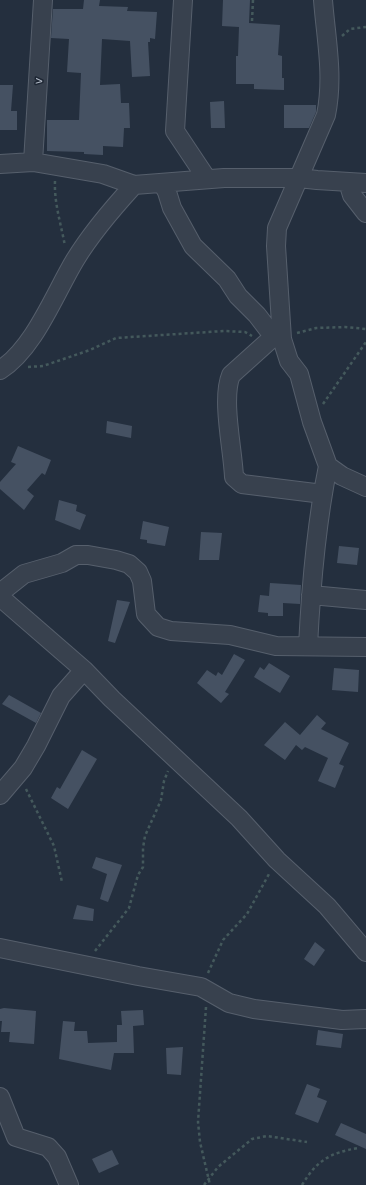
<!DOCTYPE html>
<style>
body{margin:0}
canvas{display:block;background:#242f3e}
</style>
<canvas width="366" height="1185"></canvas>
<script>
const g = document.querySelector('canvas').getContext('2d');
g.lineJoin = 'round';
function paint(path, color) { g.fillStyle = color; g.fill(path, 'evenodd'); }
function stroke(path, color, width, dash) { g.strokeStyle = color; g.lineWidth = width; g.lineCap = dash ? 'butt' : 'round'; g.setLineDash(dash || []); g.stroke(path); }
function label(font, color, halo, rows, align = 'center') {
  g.font = font + ' Arial,sans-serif'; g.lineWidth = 3; g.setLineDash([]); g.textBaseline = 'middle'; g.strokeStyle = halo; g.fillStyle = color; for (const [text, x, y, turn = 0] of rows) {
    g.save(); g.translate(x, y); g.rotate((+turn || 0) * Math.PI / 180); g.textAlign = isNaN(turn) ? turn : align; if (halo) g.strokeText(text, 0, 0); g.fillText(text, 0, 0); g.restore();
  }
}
const building = new Path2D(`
 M84 0H100L99 6 128 7 127 11 157 12 155 39 150 38V42H148L150 76 132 77 130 41 102 39 100 85 120 84 121 103H129L130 128H124L123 147 103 146V155L84 154V152L47 151V120H79L81 73 67 72 69 39 51 38 53 9H83Z
 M223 0H250L249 23 280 25 278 55 282 56V78H284V90L254 89V84H236V56H238L239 27 222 26Z
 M0 85H13L11 111H17V130H0Z
 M224 101 225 128H211L210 102Z
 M284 105H316V112L309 128H284Z
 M107 421 132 426 131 438 106 433Z
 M18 446 51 460 45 475 42 473 27 490 34 496 24 510 0 489V482L16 464 11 462Z
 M59 500 77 505 76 511 86 515 80 530 55 520Z
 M143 521 169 527 165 546 147 543V540L140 539Z
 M201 532 222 533 219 560H199Z
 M339 546 359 548 357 565 337 563Z
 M270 583 301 585 300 604 283 603V616H268V613L258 612 260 595 269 596Z
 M117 600 130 602 115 643 108 641Z
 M234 654 245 660 225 692 229 694 221 703 197 683 207 670 216 676 218 672 222 675Z
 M269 663 290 676 280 693 254 677 260 667 264 670Z
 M334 668 359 670 358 692 332 690Z
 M9 695 41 713 36 723 2 704Z
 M317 715 326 723 321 729 349 743 339 764 344 766 335 788 318 781 328 758 305 747 302 750 296 745 285 760 264 745 285 722 300 735Z
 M82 750 97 759 68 809 51 798 57 787 60 789Z
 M96 857 122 865 108 902 100 899 107 874 92 868Z
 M77 905 94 909 93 921 73 919Z
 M315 942 325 950 314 966 304 959Z
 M4 1008 36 1011 34 1044 9 1042 10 1032H1L2 1021H0V1009Z
 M143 1010 144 1025 133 1026 134 1053H114L111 1070 59 1059 63 1021 75 1022 74 1031H87L88 1043 117 1042V1025H122L121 1011Z
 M318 1030 343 1034 341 1048 316 1045Z
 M183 1047 181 1075 167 1074 166 1048Z
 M307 1084 320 1089 317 1097 327 1101 318 1123 295 1114Z
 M341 1123 366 1134V1149L335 1135Z
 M112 1150 119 1164 99 1173 92 1159Z`);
const path = new Path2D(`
 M252 21 253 0
 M342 36 350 29 366 27
 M55 181C54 203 61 224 65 246
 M297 333 316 328 345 327 366 329
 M28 367 43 366 90 350 116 338 224 331 245 332 252 336
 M323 404 366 342
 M26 789 54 846 62 882
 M95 951 129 908 138 875 143 867V848L145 836 161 800 164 781 168 771
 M208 973 223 940 247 914 269 874
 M206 1007 198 1122 200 1142 210 1185
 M204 1185 218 1167 252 1139 267 1136 307 1142
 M302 1185C317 1160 330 1153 358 1148`);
const minor = new Path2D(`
 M183 0 175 131 207 179
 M323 0C326 39 334 76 326 115L277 228 276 246 282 339 289 361 299 374 312 422 328 466 342 476 366 487
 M33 162 43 0
 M0 164 33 162 103 174 134 185
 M348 182 352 195 366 213
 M162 183 167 192 172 208 193 246 227 279 238 296 257 315 273 336
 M281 330 231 375C221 399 233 450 234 477L242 484 323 494
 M0 370C34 349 55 293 75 260 92 232 112 209 134 185L224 178H299L317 180 366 183
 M0 593 24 574 62 563 76 555H88L116 560 129 564 138 572 142 581 146 614 158 627 171 631 230 635 276 646 366 647
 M311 595 366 600
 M0 597 84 670 112 699 239 818 277 860 327 906 366 952
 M308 646C311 586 316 525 328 466
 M0 795 23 768 36 746 61 696 84 670
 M0 948 138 976 201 987 229 1003 254 1009 342 1020 366 1019
 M0 1097 16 1137 48 1147 57 1157 69 1185`);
const streetNames = [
 ["v",39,81,-86]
];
paint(building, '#455162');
stroke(minor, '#565f6c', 20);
stroke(path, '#44595c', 2.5, [3, 3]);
stroke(minor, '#38414e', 18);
label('12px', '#b4bcc9', '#1d2633', streetNames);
</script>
